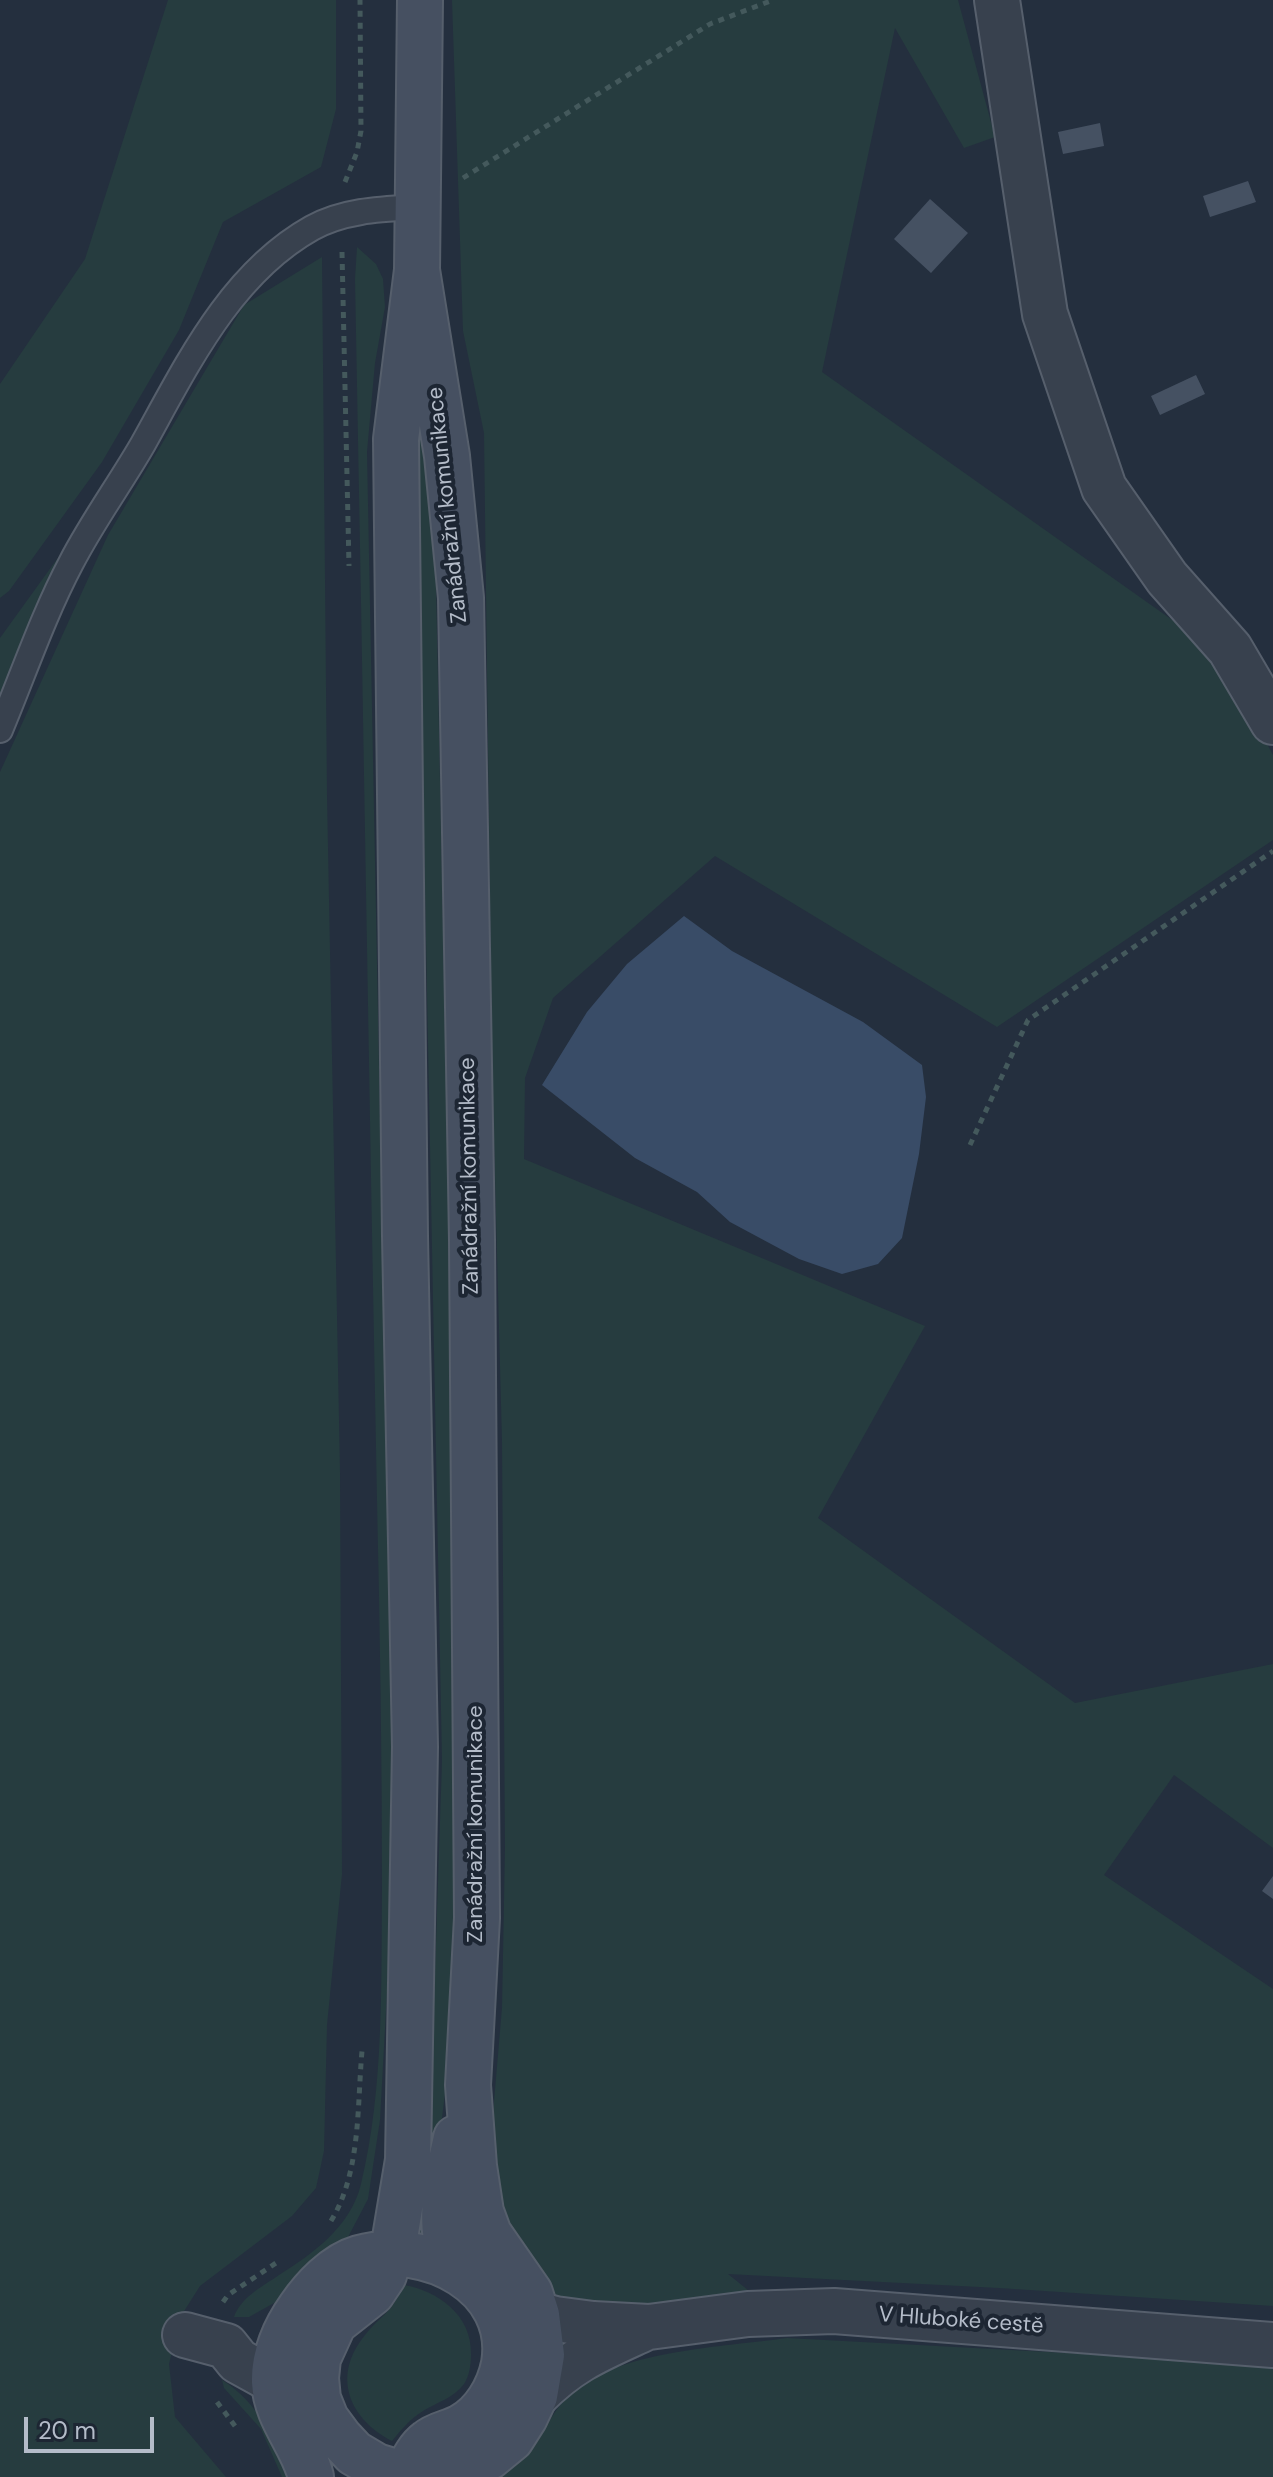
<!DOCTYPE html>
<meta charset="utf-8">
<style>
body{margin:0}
#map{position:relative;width:1273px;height:2477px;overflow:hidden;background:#242f3e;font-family:"DM Sans",sans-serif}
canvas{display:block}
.scale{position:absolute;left:24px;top:2417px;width:130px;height:36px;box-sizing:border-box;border:4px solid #b4bcc9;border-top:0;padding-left:10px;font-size:24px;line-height:28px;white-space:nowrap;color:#b4bcc9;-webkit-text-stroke:6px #1d2633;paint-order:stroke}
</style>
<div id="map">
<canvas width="1273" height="2477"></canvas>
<div class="scale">20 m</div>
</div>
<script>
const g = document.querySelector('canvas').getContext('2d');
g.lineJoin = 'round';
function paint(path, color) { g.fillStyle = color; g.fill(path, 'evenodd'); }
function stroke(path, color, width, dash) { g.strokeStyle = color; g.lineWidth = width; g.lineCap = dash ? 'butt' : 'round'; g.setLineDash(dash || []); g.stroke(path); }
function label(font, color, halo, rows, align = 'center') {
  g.font = font + ' "DM Sans",sans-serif'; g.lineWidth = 8; g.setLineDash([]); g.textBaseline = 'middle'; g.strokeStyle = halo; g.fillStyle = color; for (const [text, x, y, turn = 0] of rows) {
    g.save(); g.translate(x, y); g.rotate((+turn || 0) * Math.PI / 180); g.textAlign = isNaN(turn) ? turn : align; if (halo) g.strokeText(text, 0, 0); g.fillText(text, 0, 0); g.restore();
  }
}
const green = new Path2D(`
 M168 0H336V109L321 167 223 222 179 330 102 462 9 591 0 598V384L85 259Z
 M452 0H958L995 137 964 148 895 28 822 372 1216 651 1273 755V840L997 1027 715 856 553 998 525 1078 524 1159 925 1326 818 1518 1075 1703 1273 1664V1848L1174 1775 1104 1875 1273 1989V2306L999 2288 728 2274 764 2303 670 2313 560 2302 515 2246 502 2216 490 2149 502 2008 505 1848 502 1441 492 1065 484 433 463 331Z
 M357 247 376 264 383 279 385 307 375 363 367 452 392 1732 388 1974 380 2120 368 2199 346 2241 283 2298 249 2317H234C241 2297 262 2287 279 2275 314 2253 351 2226 361 2184 384 2089 381 1987 382 1890 382 1760 380 1631 377 1501 369 1094 363 686 355 279Z
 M322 257 327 795 340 1472 342 1874 327 2025 324 2151 316 2188 292 2216 200 2286 181 2316 169 2364 175 2417 226 2477H0V772L108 535 244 305Z
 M416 427 424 429 434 487 451 1321 456 1848 454 1975 446 2086 427 2238 411 2236 428 2086 435 1973 442 1761Z
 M65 548 0 696V638Z
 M404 2285C438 2291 472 2315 471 2354 471 2363 470 2375 464 2384 455 2397 436 2403 423 2411 410 2419 401 2430 392 2441 351 2420 332 2379 362 2339 379 2316 391 2315 404 2285Z
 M787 2338 1273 2364V2477H495C509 2469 523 2460 533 2446 546 2430 554 2409 569 2395 616 2350 724 2347 787 2338Z
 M222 2380C260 2404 272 2438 292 2477H282L261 2429 224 2388Z`);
const water = new Path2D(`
 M684 916 732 951 863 1022 922 1065 926 1097 919 1154 902 1238 878 1264 842 1274 799 1259 730 1222 697 1192 635 1158 542 1085 587 1012 627 964Z`);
const building = new Path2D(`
 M1100 123 1104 146 1063 154 1058 132Z
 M1248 181 1256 202 1210 217 1203 196Z
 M930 199 968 233 931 273 894 239Z
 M1196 375 1205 394 1160 415 1151 396Z
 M1273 1876V1899L1262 1891Z`);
const path = new Path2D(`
 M463 178 710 24 773 0
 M345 182 357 152 361 131 360 0
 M342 252 349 566
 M970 1145 1028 1020 1273 851
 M331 2221C361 2172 357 2107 362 2051
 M223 2302 228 2295 276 2263
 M217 2402 238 2430`);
const lane = new Path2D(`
 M0 730C23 675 43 616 71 563 92 522 120 484 143 444 187 365 230 274 312 228 344 210 383 209 418 207`);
const street = new Path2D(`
 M997 0 1045 314 1104 488 1167 578 1230 649 1273 722
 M502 2305 555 2319 593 2324 649 2327 748 2314 834 2311 1273 2345
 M185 2335 226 2346 238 2361 305 2398
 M535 2396C571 2360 597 2350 643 2329`);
const secondary = new Path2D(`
 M417 270 447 456 461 598 472 1240 477 1918 468 2085 474 2166 481 2212 489 2234 530 2293 537 2315 542 2355 535 2396 525 2417 511 2439 489 2457 460 2471 434 2476 406 2475 376 2466 354 2453 340 2438 326 2419 318 2399 316 2378 318 2358 334 2323 372 2293 384 2275 395 2238 408 2160 415 1747 405 1236 396 439 417 270 420 0
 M456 2138C450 2164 438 2219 448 2244 453 2258 463 2269 473 2281
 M311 2477C303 2444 276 2418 274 2382 273 2356 285 2329 300 2308 313 2289 335 2265 359 2258 426 2239 517 2284 504 2364 499 2389 484 2415 461 2427 450 2433 437 2434 428 2442 417 2450 411 2465 405 2477`);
const streetNames = [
 ["Zanádražní komunikace",448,505,-96],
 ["Zanádražní komunikace",470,1176,-91],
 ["Zanádražní komunikace",476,1824,-90],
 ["V Hluboké cestě",961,2321,4]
];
paint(green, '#263c3f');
paint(water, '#394c67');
paint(building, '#455162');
stroke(lane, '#565f6c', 28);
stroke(street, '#565f6c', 48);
stroke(secondary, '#565f6c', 48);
stroke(path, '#44595c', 5, [6, 6]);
stroke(lane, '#38414e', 24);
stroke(street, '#38414e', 44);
stroke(secondary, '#465061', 44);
label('22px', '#b4bcc9', '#1d2633', streetNames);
</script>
